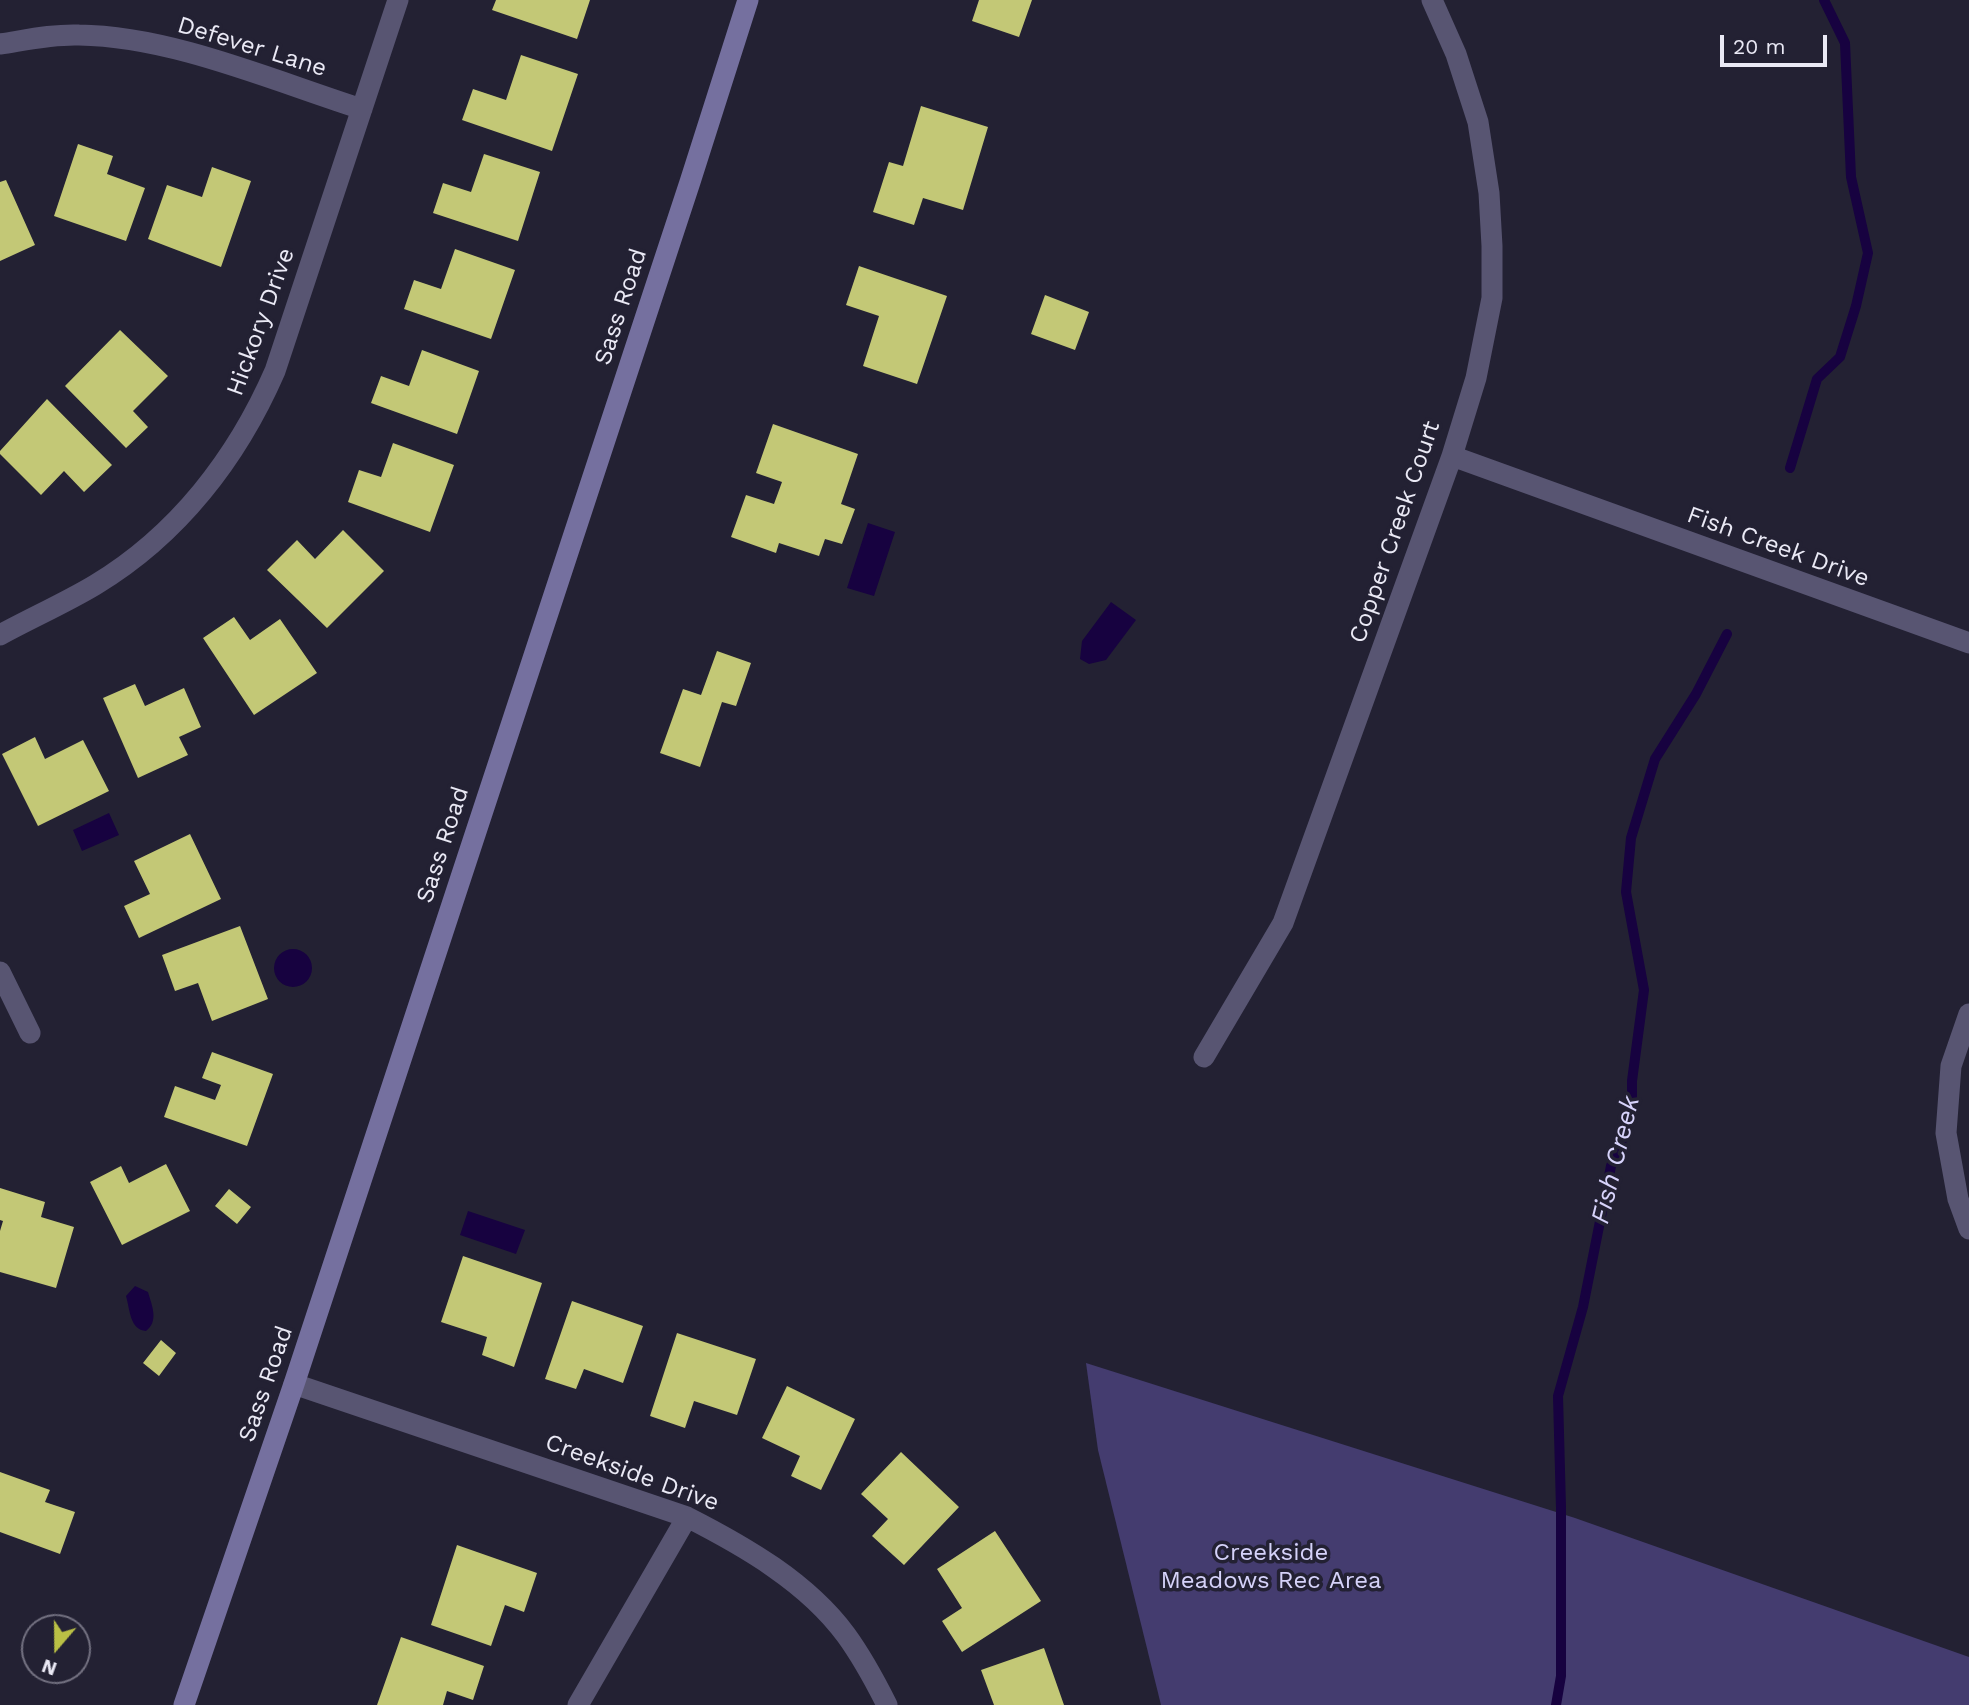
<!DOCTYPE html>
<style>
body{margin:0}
#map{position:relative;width:1969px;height:1705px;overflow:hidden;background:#232133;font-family:"Work Sans",sans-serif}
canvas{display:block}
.north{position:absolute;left:21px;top:1614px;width:70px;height:70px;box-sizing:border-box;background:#232133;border:2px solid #737181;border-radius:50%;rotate:200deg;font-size:19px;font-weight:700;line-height:28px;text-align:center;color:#eae9f5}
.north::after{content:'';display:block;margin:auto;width:24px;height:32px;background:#bac045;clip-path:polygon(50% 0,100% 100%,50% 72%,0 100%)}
.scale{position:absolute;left:1720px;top:35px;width:107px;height:32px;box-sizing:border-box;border:4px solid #eae9f5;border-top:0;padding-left:9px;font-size:21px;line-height:24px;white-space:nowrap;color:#eae9f5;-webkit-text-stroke:5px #232133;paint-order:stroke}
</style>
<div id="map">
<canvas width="1969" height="1705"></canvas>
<div class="north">N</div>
<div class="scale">20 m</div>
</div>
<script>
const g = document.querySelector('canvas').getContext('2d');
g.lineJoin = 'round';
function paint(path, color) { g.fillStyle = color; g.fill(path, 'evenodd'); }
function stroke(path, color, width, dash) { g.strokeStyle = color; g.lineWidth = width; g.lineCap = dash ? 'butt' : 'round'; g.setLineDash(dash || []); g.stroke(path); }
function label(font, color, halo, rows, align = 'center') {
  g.font = font + ' "Work Sans",sans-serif'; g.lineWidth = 7; g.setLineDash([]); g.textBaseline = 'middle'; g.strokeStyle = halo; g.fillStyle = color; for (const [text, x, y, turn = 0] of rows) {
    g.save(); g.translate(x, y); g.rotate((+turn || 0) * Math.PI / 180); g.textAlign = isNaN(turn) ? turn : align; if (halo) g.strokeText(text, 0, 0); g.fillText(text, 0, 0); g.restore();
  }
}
const green = new Path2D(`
 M1086 1363 1575 1518 1969 1657V1705H1161L1098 1450Z`);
const water = new Path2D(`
 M868 523 895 532 874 596 847 588Z
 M1111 602 1136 620 1106 660 1089 664 1080 659 1082 641Z
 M109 813 119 835 82 851 73 830Z
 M274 968a19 19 0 1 1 38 0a19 19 0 1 1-38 0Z
 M468 1211 525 1230 516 1254 460 1235Z
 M135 1286 148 1292C152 1306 159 1321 146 1331 130 1330 130 1310 126 1296Z`);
const stream = new Path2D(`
 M1790 468 1817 379 1840 357 1856 306 1868 253 1851 177 1845 43 1824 0
 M1556 1705 1561 1676V1508L1558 1396 1583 1307 1611 1166 1632 1116V1081L1644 990 1626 892 1631 838 1655 759 1696 694 1727 634`);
const building = new Path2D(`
 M496 0H590L577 39 492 10Z
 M979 0H1032L1019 37 972 21Z
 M521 55 578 74 552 151 462 120 473 89 506 100Z
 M921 106 988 127 963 210 923 198 914 225 873 212 889 162 903 166Z
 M78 144 113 156 107 174 145 188 126 241 54 216Z
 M484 154 540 172 518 241 433 213 443 183 471 192Z
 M212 167 251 181 221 267 148 239 167 185 202 197Z
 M6 180 35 245 0 261V182Z
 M455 249 515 270 491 339 404 309 414 280 441 289Z
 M859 266 947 296 917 384 863 366 879 316 846 305Z
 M1045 295 1089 312 1075 350 1031 334Z
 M120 330 168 376 133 411 148 427 126 448 65 386Z
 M422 350 479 371 457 434 371 403 381 376 409 386Z
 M47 399 112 465 84 492 64 471 41 495 0 454V451Z
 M773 424 858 454 841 504 855 509 842 544 825 539 819 556 779 543 776 553 731 537 746 495 774 504 782 482 756 473Z
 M393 443 454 465 430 532 348 502 359 470 381 477Z
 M343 530 384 571 327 628 267 570 297 540 315 559Z
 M234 617 250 640 280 619 317 673 254 715 203 638Z
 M717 651 751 663 736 706 722 702 700 767 660 753 683 689 701 695Z
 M135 684 145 706 184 688 201 727 179 737 188 755 138 778 103 698Z
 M35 737 45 759 83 740 109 791 38 826 2 754Z
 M190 834 221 899 139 938 124 906 150 894 134 861Z
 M240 926 268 999 212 1021 198 983 175 991 162 955Z
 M212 1052 273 1074 247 1146 164 1117 175 1086 215 1100 221 1085 202 1078Z
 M166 1164 190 1211 122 1245 90 1182 121 1166 129 1183Z
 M0 1188 45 1202 41 1217 74 1227 56 1288 0 1272V1231L3 1221 0 1220Z
 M229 1189 251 1207 237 1224 215 1206Z
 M463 1256 542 1283 514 1367 482 1355 487 1337 441 1322Z
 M572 1301 643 1326 623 1383 584 1369 576 1389 545 1379Z
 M677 1333 756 1359 737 1415 694 1401 685 1428 650 1416Z
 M161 1340 176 1353 159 1376 143 1363Z
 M787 1386 855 1419 821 1490 791 1476 800 1456 762 1438Z
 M901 1452 959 1507 904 1565 872 1536 888 1519 861 1494Z
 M0 1472 50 1490 45 1502 75 1512 60 1554 0 1532Z
 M995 1531 1041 1601 962 1652 942 1621 962 1608 937 1569Z
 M457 1545 537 1573 524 1612 505 1605 491 1646 431 1625Z
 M401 1637 484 1666 473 1700 447 1691 443 1705H377Z
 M1044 1648 1064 1705H994L981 1670Z`);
const street = new Path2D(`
 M0 44C26 40 53 34 79 35 171 36 274 81 362 109
 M1452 456 1969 643
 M0 635C31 618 65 603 95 585 178 535 237 458 275 371L398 0
 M0 972 30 1033
 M1969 1014 1951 1066 1946 1133 1958 1199 1969 1229
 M1204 1057 1283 923 1452 456 1476 378 1492 298V246L1489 193 1478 122 1456 54 1432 0
 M294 1384 687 1517C744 1546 807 1582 846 1635 862 1657 875 1681 887 1705
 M578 1705 687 1517`);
const secondary = new Path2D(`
 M184 1705 294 1384 690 182 748 0`);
const streetNames = [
 ["Defever Lane",252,47,17],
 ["Sass Road",621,307,-72],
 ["Hickory Drive",261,322,-70],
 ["Copper Creek Court",1395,532,-71],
 ["Fish Creek Drive",1778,547,20],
 ["Sass Road",443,845,-72],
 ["Sass Road",266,1384,-71],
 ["Creekside Drive",632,1473,20]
];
const parkNames = [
 ["Creekside",1271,1553],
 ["Meadows Rec Area",1271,1581]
];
const waterNames = [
 ["Fish Creek",1616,1160,-76]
];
paint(green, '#443c6f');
paint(water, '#170240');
stroke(stream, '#170240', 10);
paint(building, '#c3c876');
stroke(street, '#585572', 21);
stroke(secondary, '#75709f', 21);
label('24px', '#eae9f5', '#232133', streetNames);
label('24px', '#d5d2f9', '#232133', parkNames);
label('italic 26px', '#d7d3fb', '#232133', waterNames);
</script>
